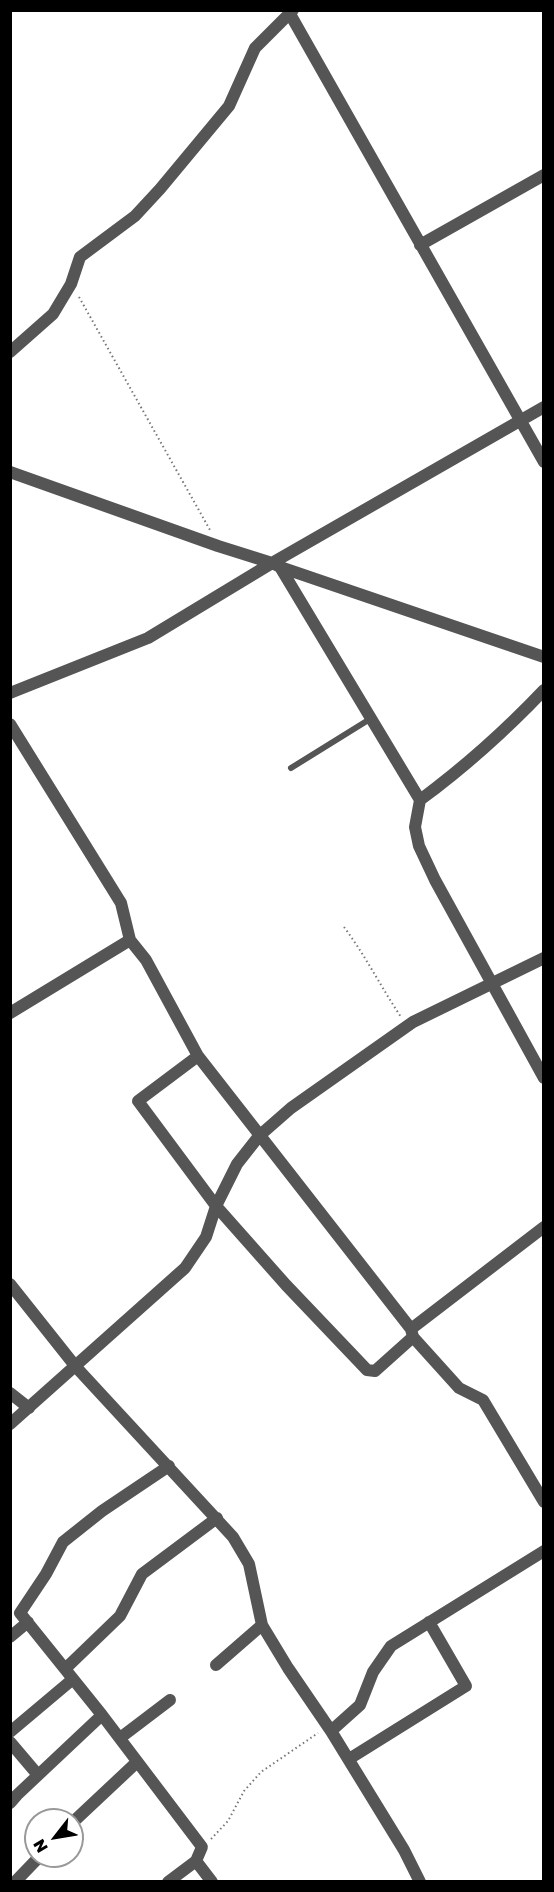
<!DOCTYPE html>
<style>
body{margin:0}
#map{position:relative;width:554px;height:1892px;overflow:hidden;background:#fff;font-family:"Golos Text",sans-serif}
canvas{display:block}
.frame{position:absolute;inset:0;border:12px solid #000;pointer-events:none}
.north{position:absolute;left:24px;top:1808px;width:60px;height:60px;box-sizing:border-box;background:#fff;border:2px solid #999;border-radius:50%;rotate:239deg;font-size:16px;font-weight:700;line-height:24px;text-align:center;color:#000}
.north::after{content:'';display:block;margin:auto;width:21px;height:27px;background:#000;clip-path:polygon(50% 0,100% 100%,50% 72%,0 100%)}
</style>
<div id="map">
<canvas width="554" height="1892"></canvas>
<div class="frame"></div>
<div class="north">N</div>
</div>
<script>
const g = document.querySelector('canvas').getContext('2d');
g.lineJoin = 'round';
function stroke(path, color, width, dash) { g.strokeStyle = color; g.lineWidth = width; g.lineCap = dash ? 'butt' : 'round'; g.setLineDash(dash || []); g.stroke(path); }
const path = new Path2D(`
 M79 297 210 530
 M344 927C365 955 381 987 401 1017
 M211 1839 228 1821 244 1791 261 1772 318 1733`);
const service = new Path2D(`
 M291 768 370 719`);
const minor = new Path2D(`
 M290 14 544 462
 M420 245 544 175
 M10 352 53 314 71 284 80 257 135 216 160 189 229 106 255 48 293 10
 M10 472 218 546 272 563 280 567 544 657
 M280 567 420 800
 M544 690C505 731 466 766 420 800L415 827 419 846 435 880 544 1078
 M10 693 148 638 272 563 544 407
 M10 724 121 903 130 940 146 960 198 1056 411 1329 413 1337 459 1388 483 1400 544 1502
 M10 1013 130 940
 M198 1056 138 1101 216 1206 286 1285 367 1370 375 1371 413 1337
 M10 1284 76 1367 233 1537 249 1564 262 1625 288 1668 331 1731 404 1850 420 1882
 M411 1329 544 1227
 M10 1393 29 1408
 M10 1424 185 1268 206 1237 216 1206 237 1164 259 1136 291 1108 413 1022 544 958
 M169 1466 102 1511 63 1542 46 1574 20 1613 102 1715 202 1847 196 1861 212 1882
 M10 1637 28 1622
 M216 1665 262 1625
 M65 1669 120 1616 142 1574 217 1518
 M331 1731 360 1705 373 1672 391 1646 544 1551
 M10 1732 73 1679
 M120 1738 170 1700
 M10 1742 38 1775
 M349 1759 466 1686 429 1622
 M10 1803 17 1795 102 1715
 M72 1823 137 1762
 M15 1882 40 1856
 M168 1882 196 1861`);
stroke(path, '#777', 2, [1.5, 3]);
stroke(service, '#555', 6);
stroke(minor, '#555', 12);
</script>
